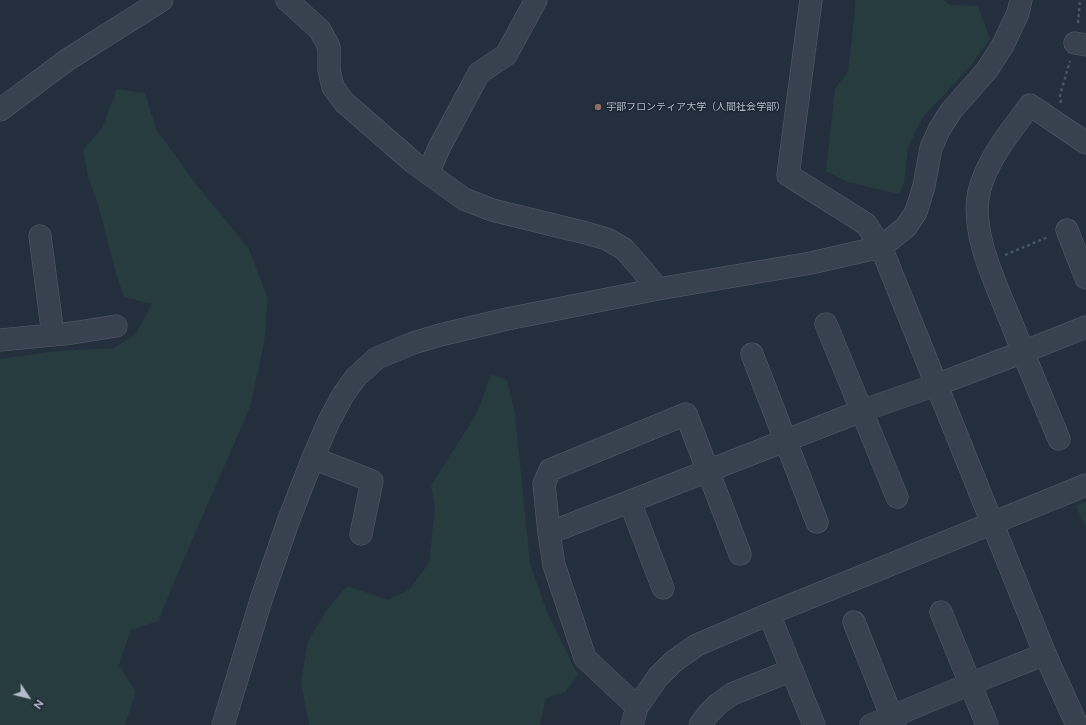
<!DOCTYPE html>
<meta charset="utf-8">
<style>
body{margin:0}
#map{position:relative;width:1086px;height:725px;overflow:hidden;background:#242f3e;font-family:Raleway,sans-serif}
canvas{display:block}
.north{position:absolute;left:8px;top:677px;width:40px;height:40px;-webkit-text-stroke:3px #1d2633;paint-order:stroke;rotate:125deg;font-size:11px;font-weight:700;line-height:16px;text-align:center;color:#b4bcc9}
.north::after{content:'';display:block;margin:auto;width:14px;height:18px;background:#b4bcc9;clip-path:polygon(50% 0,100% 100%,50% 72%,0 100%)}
</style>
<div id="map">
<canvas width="1086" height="725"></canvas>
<div class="north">N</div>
</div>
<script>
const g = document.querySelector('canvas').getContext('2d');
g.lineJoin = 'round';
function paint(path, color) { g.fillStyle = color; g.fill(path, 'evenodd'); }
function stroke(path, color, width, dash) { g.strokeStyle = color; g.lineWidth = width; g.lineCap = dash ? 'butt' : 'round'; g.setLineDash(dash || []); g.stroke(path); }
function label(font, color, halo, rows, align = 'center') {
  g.font = font + ' Raleway,"Noto Sans JP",sans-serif'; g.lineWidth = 3; g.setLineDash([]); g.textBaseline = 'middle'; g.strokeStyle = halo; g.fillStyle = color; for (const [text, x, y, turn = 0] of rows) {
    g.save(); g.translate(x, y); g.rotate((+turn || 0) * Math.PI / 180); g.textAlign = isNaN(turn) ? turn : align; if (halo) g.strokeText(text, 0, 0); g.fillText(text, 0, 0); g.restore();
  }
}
const green = new Path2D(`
 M855 0H943L950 5 978 6 990 39 969 68 923 117 908 147 904 184 899 194 848 182 826 171 835 89 848 72 855 10Z
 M117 89 145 93 156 129 195 183 249 249 268 299 264 343 250 407 181 566 158 621 131 630 119 665 136 691 125 725H0V359L57 351 114 348 136 334 152 304 124 297 115 270 99 208 88 176 83 150 102 128Z
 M491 374 507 380 515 414 530 564 549 617 578 675 565 692 546 698 540 725H309L301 683 308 641 329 607 347 586 388 600 409 590 429 563 435 507 431 485 476 415 485 392Z
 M1086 502V528L1076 506Z`);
const path = new Path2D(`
 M1078 23 1080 0
 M1061 103 1060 95 1070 61
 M1005 255 1048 237`);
const minor = new Path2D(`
 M287 0 320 30 329 47V70L333 87 344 102 414 163 464 199 492 210 586 233 607 239 624 249 639 266 658 289
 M811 0 788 175 866 224 881 247 1045 654 1077 725
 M1075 43 1086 45
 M0 110 67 60 162 0
 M428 173 440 146 479 73 506 55 536 0
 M1067 230 1086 278
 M40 236 53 335
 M826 324 897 497
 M0 340 72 333 116 326
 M752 354 817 522
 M1059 439C1043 401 1027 363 1012 324 997 286 968 230 980 188 989 157 1011 131 1030 105L1086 143
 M313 458 372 481 361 534
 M630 502 663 588
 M549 533 861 411 936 385 1023 352 1086 327
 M941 612 987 725
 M769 614 814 725
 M854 622 895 725
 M637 707 585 658 554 565 549 533 544 484 550 470 686 414 740 554
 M223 725 262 597 289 519 313 458 328 423 343 395 356 377 377 358 413 343 440 335 507 319 658 289 811 263 881 247 906 227 916 212 924 186 931 148 939 130 951 111 987 70 1003 45 1018 13 1021 0
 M632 725 637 707 658 677 674 661 697 645 769 614 1086 485
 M700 725 709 713 718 704 732 694 792 670
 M871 725 970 684 1045 654`);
const markers = [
 [598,107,4,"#8d6e63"]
];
const poiNames = [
 ["宇部フロンティア大学（人間社会学部）",606,107]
];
paint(green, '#263c3f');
stroke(minor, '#565f6c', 23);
stroke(path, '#44595c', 2.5, [3, 3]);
stroke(minor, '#38414e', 22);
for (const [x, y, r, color] of markers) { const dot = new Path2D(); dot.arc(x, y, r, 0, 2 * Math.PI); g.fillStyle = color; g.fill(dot); stroke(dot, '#1d2633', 1.5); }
label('10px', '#b4bcc9', '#1d2633', poiNames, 'left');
</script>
